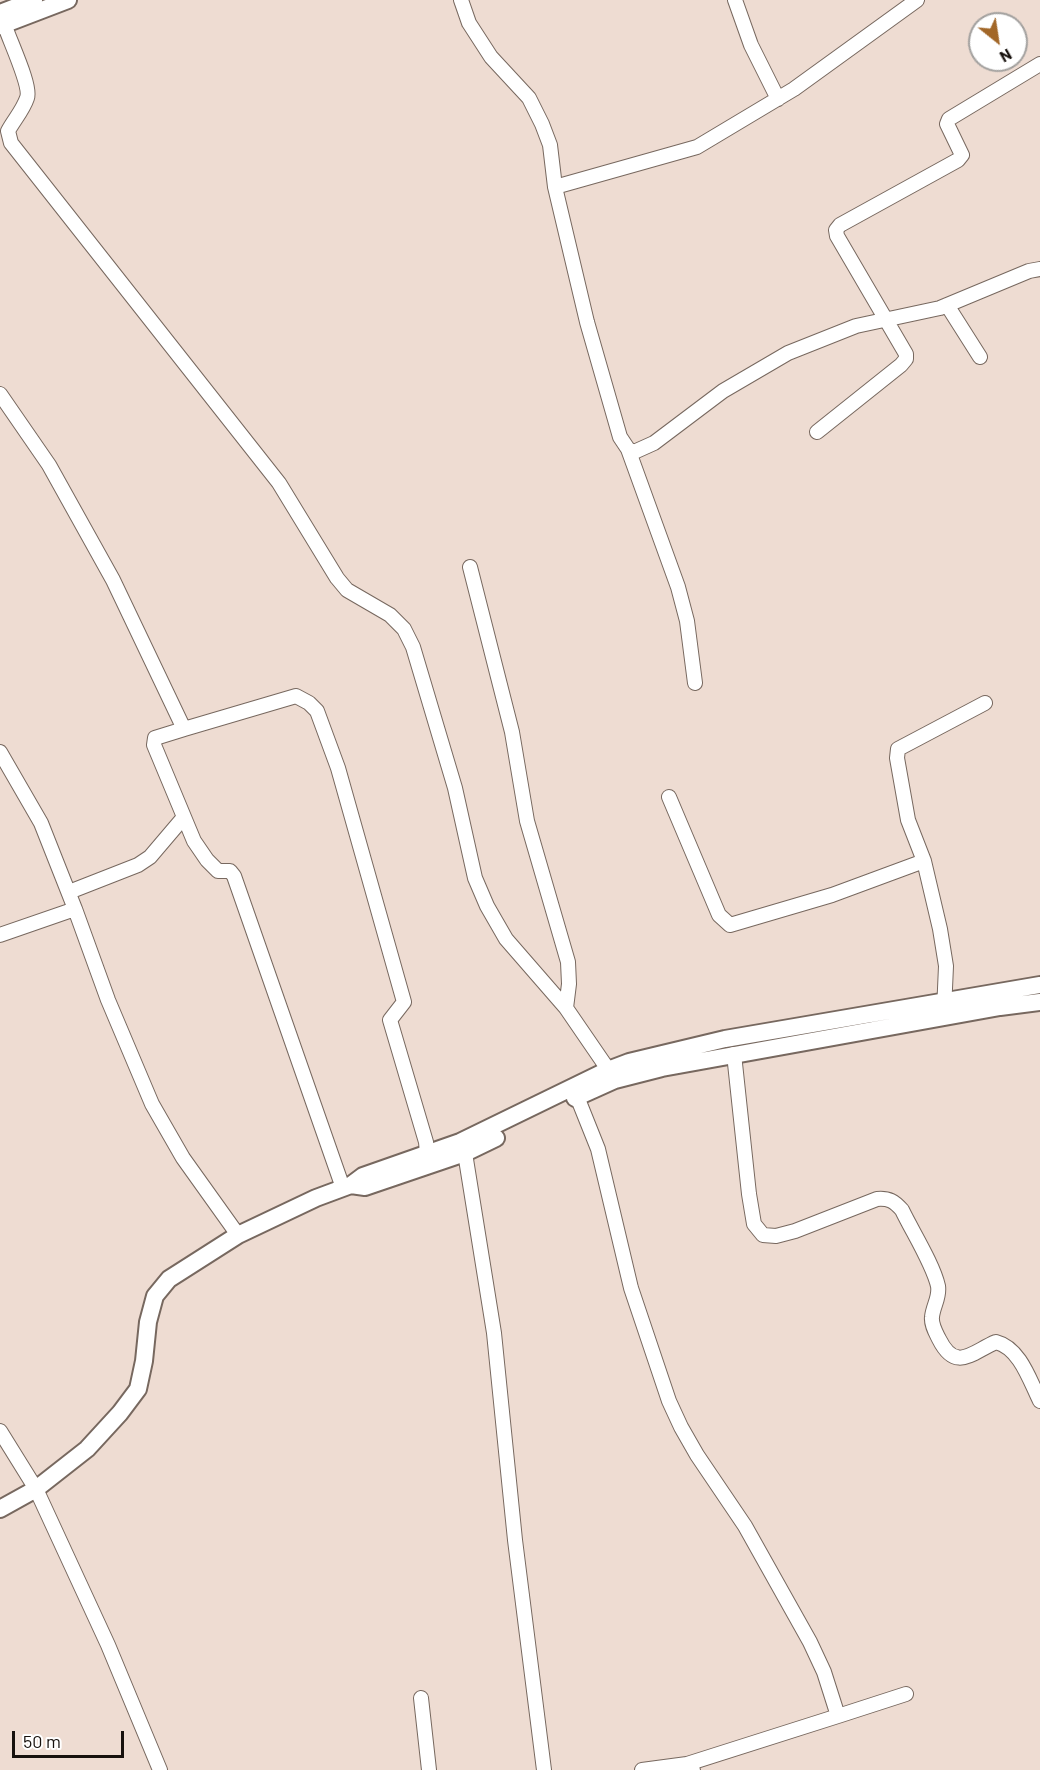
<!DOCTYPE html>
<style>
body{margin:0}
#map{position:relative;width:1040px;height:1770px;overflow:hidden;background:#eedcd2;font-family:Barlow,sans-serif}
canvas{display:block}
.north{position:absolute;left:968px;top:12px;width:60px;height:60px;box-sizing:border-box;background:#fff;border:2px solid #a2a09e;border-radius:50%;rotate:150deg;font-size:16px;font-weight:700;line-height:24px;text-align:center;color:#17110d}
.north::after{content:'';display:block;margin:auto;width:21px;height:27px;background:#a26728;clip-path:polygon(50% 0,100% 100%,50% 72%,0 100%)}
.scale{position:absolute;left:12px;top:1731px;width:112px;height:27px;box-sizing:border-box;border:3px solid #17110d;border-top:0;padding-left:8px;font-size:18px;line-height:21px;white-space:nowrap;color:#17110d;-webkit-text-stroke:4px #fff;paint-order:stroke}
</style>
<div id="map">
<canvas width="1040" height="1770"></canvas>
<div class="north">N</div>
<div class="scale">50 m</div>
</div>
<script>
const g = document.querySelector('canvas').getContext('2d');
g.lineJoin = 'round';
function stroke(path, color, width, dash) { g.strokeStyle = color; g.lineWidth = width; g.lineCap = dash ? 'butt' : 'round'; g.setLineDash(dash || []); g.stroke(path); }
const minor = new Path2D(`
 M461 0 469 23 491 57 529 98 542 124 550 145 555 187 587 322 620 437 628 449 634 452 654 443 723 391 788 353 856 326 940 308 1029 271 1040 269
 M735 0 751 45 778 99
 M2 17C6 34 32 85 27 98 23 110 14 120 8 131L11 143 279 483 337 578 347 590 390 615 404 629 413 647 455 788 475 878 487 906 506 939 566 1008 614 1078
 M555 187 697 147 794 89 917 0
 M947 305 980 357
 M0 394 49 465 113 580 184 729 296 696 309 703 317 711 338 768 404 1002 390 1020 426 1142 428 1163
 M817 432 901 365 906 359V354L837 236 836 230 840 225 958 160 962 155 947 124 949 119 1040 64
 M628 449 678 587 687 621 695 683
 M470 567 512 732 527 821 568 962 569 984 566 1008
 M184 729 155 738 154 745 194 841 207 860 218 871H230L234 876 343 1188
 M0 752 41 823 75 909 108 1000 152 1104 183 1158 238 1235
 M669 797 719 915 730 925 832 895 924 861
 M69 892 138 865 150 857 184 817
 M0 935 75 909
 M944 1011 946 966 940 929 924 861 908 820 897 758 898 749 985 703
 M734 1054 749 1194 754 1224 763 1235 776 1236 795 1231 877 1199C889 1198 894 1201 902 1210 912 1231 933 1264 938 1286 940 1297 933 1306 932 1317 931 1325 936 1333 939 1339 956 1373 972 1352 996 1342 1020 1348 1030 1381 1040 1401
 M574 1089 598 1149 631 1288 669 1401 681 1427 697 1455 745 1526 810 1642 824 1672 838 1716 687 1764
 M465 1153 494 1333 515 1540 544 1770
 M0 1431 36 1489 108 1645 160 1770
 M421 1698 429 1770
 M838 1716 906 1694
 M642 1770 687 1764 693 1770`);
const tertiary = new Path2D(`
 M0 13 34 0
 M0 26 68 0
 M575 1098 615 1080 662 1068 1000 1007 1040 1002
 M351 1185 365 1187 465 1153 496 1138
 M0 1509 36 1489 87 1449 120 1413 138 1389 144 1361 148 1322 155 1296 169 1279 238 1235 316 1198 351 1185 363 1176 460 1142 608 1070 629 1062 725 1039 1040 985`);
stroke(minor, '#77685f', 16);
stroke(tertiary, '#77685f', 20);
stroke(minor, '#fff', 14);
stroke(tertiary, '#fff', 16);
</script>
